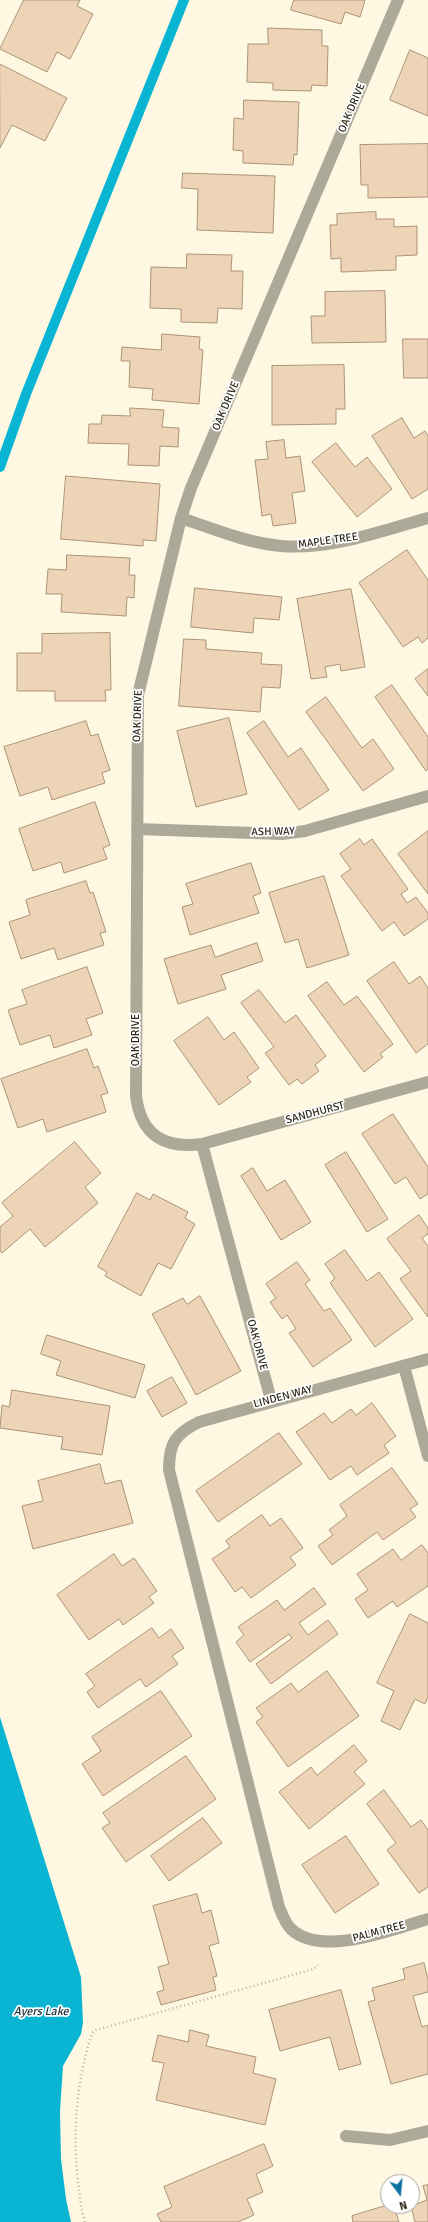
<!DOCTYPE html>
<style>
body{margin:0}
#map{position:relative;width:428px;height:2222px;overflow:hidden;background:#fef8e2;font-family:Signika,sans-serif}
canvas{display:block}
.north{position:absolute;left:380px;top:2174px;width:40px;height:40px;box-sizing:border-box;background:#fff;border:1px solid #aaa9a3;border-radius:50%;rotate:164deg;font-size:11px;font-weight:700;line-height:16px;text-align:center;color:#2b2719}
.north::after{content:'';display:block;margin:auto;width:14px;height:18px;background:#0b719e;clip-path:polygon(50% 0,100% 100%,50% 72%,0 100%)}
</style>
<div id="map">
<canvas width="428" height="2222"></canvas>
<div class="north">N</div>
</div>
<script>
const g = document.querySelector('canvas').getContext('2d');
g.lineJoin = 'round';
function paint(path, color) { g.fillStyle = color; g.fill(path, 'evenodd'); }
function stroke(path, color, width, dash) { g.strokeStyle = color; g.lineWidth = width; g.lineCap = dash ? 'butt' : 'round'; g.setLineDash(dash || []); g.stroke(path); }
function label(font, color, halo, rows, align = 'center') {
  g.font = font + ' Signika,sans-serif'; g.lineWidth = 3.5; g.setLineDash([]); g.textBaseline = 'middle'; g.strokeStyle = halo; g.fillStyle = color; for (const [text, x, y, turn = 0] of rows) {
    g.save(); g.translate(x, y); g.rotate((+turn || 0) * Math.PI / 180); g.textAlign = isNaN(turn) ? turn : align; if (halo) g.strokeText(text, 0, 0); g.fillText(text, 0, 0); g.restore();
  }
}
const water = new Path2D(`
 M0 1717 81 1977 83 2023 81 2034 63 2066 60 2111 61 2159 66 2199 71 2222H0Z`);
const stream = new Path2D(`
 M0 467 26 394 184 0`);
const building = new Path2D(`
 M24 0H80L77 6 93 14 70 59 57 52 47 72 0 49Z
 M294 0H365L360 17 345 12 341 24 291 10Z
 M268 28 322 30V46H328L327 86 312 85 311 91 273 90V83L247 82 248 44H268Z
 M410 50 428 58V116L390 100Z
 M0 64 67 98 45 141 12 125 0 148Z
 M244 100 299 102 297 155 294 154 293 165 243 163V151L233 150 234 118 243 119Z
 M428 144V197L368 198V185H361L360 145Z
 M183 173 275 176 273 233 197 230 198 189 182 188Z
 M376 212V219H394V227L417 226V255L396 256V270L341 272V258L331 259 330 225H337V214Z
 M187 254 232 255 231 271H243L242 309 218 308 217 323 181 322V309L150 308 151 267 186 268Z
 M385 291 386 342 312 343 311 316H325V292Z
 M162 334 200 337 199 349 203 350 199 404 152 400 153 389 129 387 130 361H121L122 347 161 350Z
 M403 339H428V378H404Z
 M344 365 345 409H336V424L272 425V366Z
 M130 408 164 410 162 427 179 428 178 447 160 446 159 466 128 465 129 444 88 443 89 424H101L102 415 130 416Z
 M402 418 414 438 425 431 428 436V489L412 499 372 436Z
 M284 440 286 458 300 456 305 491 292 493 296 523 273 526 271 514 262 516 255 460 268 459 266 442Z
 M336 443 355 467 367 457 392 489 357 517 312 462Z
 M66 476 160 484 156 541 143 540V546L61 539Z
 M407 550 428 580V638L422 643 418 637 403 647 359 583Z
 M67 555 130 558 129 575H135L134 598 127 597 126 616 61 612 62 594H46L48 569 66 570Z
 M195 588 282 597 279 620 254 618 253 633 191 627Z
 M351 589 365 667 341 671 340 664 325 667 327 677 311 679 297 599Z
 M110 633 111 690H105L106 701H55V691H17V653H42V634Z
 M184 639 206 640V649L262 653 261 664 282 665 280 688 262 687 260 712 179 706Z
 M428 669V696L415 679Z
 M392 685 428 737V769L426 771 375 697Z
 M326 697 362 748 373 739 394 769 363 791 306 712Z
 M229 718 247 794 196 807 177 731Z
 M86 721 91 736 98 734 110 770 102 773 105 783 52 800 48 787 20 796 4 747Z
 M264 721 288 757 301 748 329 790 299 810 247 733Z
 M95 802 110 845 103 848 107 859 64 873 61 862 33 871 19 829Z
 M428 831V894L398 854Z
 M360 839 364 845 372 839 408 889 401 894 407 903 416 897 428 913V919L404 936 394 922 382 931 341 876 351 869 340 854Z
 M251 863 261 893 253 896 259 913 190 935 182 907 193 904 186 884Z
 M324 876 349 955 307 968 298 939 285 943 269 893Z
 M86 881 90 893 93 892 106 932 100 933 104 945 58 960 54 948 21 959 9 922 30 915 26 900Z
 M257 943 263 961 221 975 226 989 178 1004 164 959 211 945 215 957Z
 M394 962 409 984 420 976 428 988V1044L416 1053 367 981Z
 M87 967 103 1013 86 1019 92 1035 54 1048 50 1035 20 1045 8 1010 27 1004 22 990Z
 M327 982 344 1005 357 996 393 1044 380 1054 383 1057 364 1072 308 996Z
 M259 990 285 1023 296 1015 326 1056 315 1065 319 1071 302 1084 297 1079 289 1085 265 1053 274 1047 241 1003Z
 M208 1017 224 1040 234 1032 259 1068 247 1077 251 1082 219 1105 174 1041Z
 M87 1049 94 1068 98 1066 108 1093 101 1095 106 1112 47 1132 43 1119 18 1128 1 1079Z
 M393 1114 428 1167V1194L420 1199 406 1177 395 1184 362 1134Z
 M75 1142 101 1173 85 1187 98 1203 45 1247 30 1229 2 1253 0 1251V1227L13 1216 2 1203Z
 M346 1152 388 1219 367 1232 325 1165Z
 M253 1168 267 1191 285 1180 311 1222 281 1240 241 1176Z
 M137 1193 150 1200 153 1194 188 1212 185 1218 195 1224 171 1269 158 1263 141 1296 105 1276 107 1272 98 1267Z
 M419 1215 428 1228V1234L422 1238 428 1246V1317L400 1279 411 1271 387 1239Z
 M345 1250 367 1281 379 1272 413 1319 375 1347 330 1283 335 1278 325 1264Z
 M297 1262 310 1280 305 1284 324 1311 330 1308 352 1340 313 1367 289 1333 296 1329 287 1315 282 1319 270 1302 276 1298 266 1284Z
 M200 1296 241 1371 196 1395 152 1314 183 1298 187 1304Z
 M47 1335 145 1365 135 1398 56 1375 61 1361 41 1354Z
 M172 1377 187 1403 162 1417 147 1391Z
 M12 1390 110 1406 102 1455 61 1449 63 1437 0 1428 2 1405 9 1407Z
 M372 1403 396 1436 384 1445 389 1453 357 1475 351 1466 330 1480 296 1432 324 1413 332 1423 351 1409 356 1415Z
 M279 1433 302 1464 218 1522 196 1491Z
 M100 1464 105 1484 121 1480 133 1523 33 1549 22 1506 43 1501 38 1481Z
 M392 1468 418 1504 410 1509 416 1517 383 1540 377 1532 332 1565 318 1546 333 1535 329 1530 347 1516 340 1505Z
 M262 1515 270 1526 281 1518 303 1548 290 1557 296 1565 251 1598 242 1587 235 1592 212 1559 230 1547 226 1541Z
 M422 1545 428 1553V1586L397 1607 393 1601 368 1618 355 1599 368 1590 357 1574 393 1549 401 1560Z
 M114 1554 122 1566 134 1558 157 1591 149 1597 154 1603 123 1625 119 1619 89 1640 57 1595Z
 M314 1588 326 1604 299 1623 308 1635 328 1620 338 1634 271 1684 256 1664 292 1638 289 1634 250 1662 236 1642 244 1635 238 1627 277 1600 284 1610Z
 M410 1614 428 1623V1697L425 1704 415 1699 400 1730 381 1721 394 1691 377 1683Z
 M152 1628 159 1638 171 1629 184 1648 172 1656 178 1664 146 1687 140 1679 98 1708 87 1692 95 1686 86 1674Z
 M327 1671 359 1716 288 1767 256 1722 263 1717 256 1708 291 1683 298 1692Z
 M161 1691 192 1736 103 1796 82 1764 101 1751 92 1737Z
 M354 1745 367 1761 354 1772 365 1784 309 1829 279 1792 311 1767 317 1775Z
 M186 1756 216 1799 126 1862 102 1828 110 1823 103 1813Z
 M384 1790 411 1827 421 1820 428 1830V1887L419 1893 387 1850 396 1843 367 1804Z
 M203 1818 222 1843 169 1881 151 1856Z
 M346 1836 379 1884 335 1913 302 1865Z
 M197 1894 202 1913 211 1910 219 1943 209 1946 217 1976 213 1977 216 1990 161 2005 157 1992 164 1990 158 1967 169 1964 153 1906Z
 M424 1963 428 1979V1992L413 1996 422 2027 428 2025V2074L391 2084 368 2002 375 2000 372 1988 405 1979 403 1969Z
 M341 1990 361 2064 339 2070 330 2037 280 2051 269 2010Z
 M190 2030 209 2035 206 2046 256 2057 253 2073 276 2079 265 2125 156 2100 164 2063 152 2061 158 2035 188 2042Z
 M264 2144 273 2166 256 2174 263 2192 247 2199 254 2215 238 2222H161L157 2214 172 2207 164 2187Z
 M428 2185V2222H415L411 2206 427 2200 423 2186Z
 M388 2205 394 2206 399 2222H353L352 2216Z`);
const path = new Path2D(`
 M85 2222C80 2206 79 2190 77 2173 73 2124 77 2080 92 2033L96 2030 314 1969 318 1965`);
const street = new Path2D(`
 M181 518C214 529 247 543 281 546 331 550 381 531 428 518
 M137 829 282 834 305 831 428 796
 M202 1144 428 1082
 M428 1359 199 1422C175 1434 169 1443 169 1470L279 1907C282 1914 285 1923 291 1929 322 1958 393 1929 428 1919
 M404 1366 428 1456
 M271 1400 202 1144C164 1149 141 1135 136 1096L138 695 181 518 191 488 398 0
 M346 2136 390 2140 428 2131`);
const streetNames = [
 ["OAK DRIVE",352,108,-67],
 ["OAK DRIVE",226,406,-67],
 ["MAPLE TREE",328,541,-8],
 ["OAK DRIVE",138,716,-88],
 ["ASH WAY",273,832,-1],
 ["OAK DRIVE",136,1040,-90],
 ["SANDHURST",315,1113,-15],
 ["OAK DRIVE",257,1345,75],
 ["LINDEN WAY",283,1397,-15],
 ["PALM TREE",379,1932,-15]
];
const waterNames = [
 ["Ayers Lake",41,2012]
];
paint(water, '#0ab5d4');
stroke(stream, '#0ab5d4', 10);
paint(building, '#eed4b6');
stroke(building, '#ab9376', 1);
stroke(path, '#b9b4a0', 2.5, [1, 3]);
stroke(street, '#ada999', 12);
label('11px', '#2b2719', '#fff', streetNames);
label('italic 12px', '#1b3238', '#fff', waterNames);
</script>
